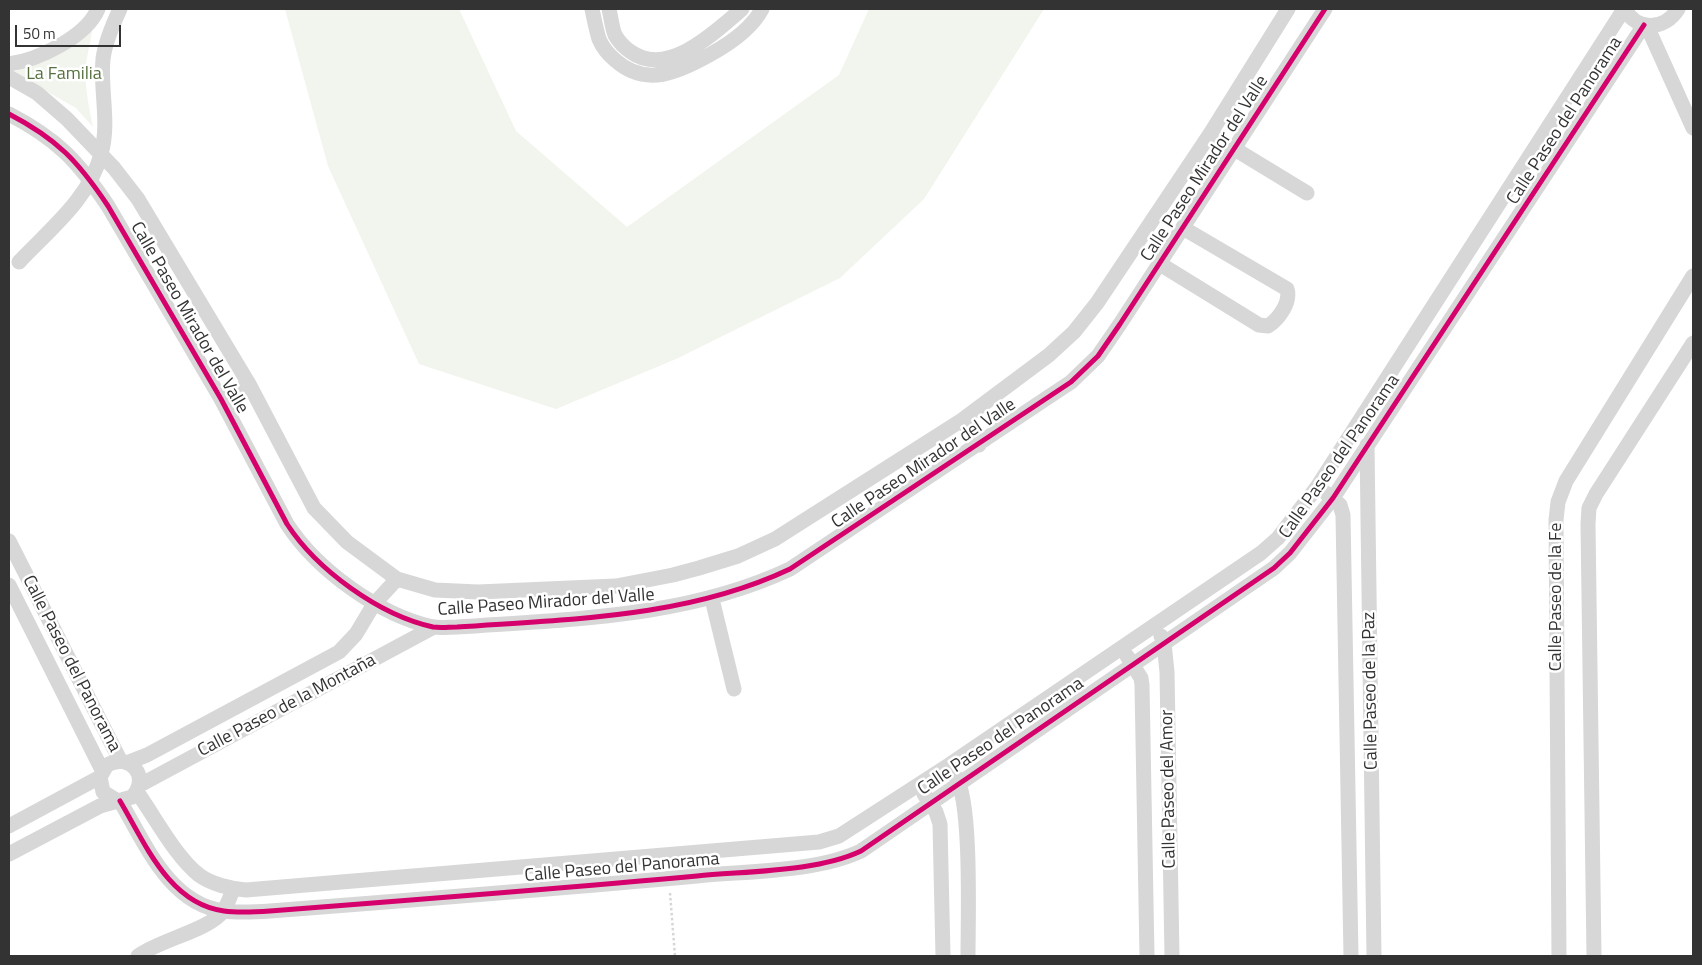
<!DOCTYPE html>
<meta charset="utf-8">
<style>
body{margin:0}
#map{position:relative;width:1702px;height:965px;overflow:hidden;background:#fff;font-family:"Titillium Web",sans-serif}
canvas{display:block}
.frame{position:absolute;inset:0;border:10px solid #333;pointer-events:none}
.scale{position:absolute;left:15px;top:25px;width:106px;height:22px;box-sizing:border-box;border:2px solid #333;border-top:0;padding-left:6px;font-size:15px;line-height:18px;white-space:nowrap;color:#333;-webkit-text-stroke:4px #fff;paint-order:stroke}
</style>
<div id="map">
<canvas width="1702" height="965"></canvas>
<div class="frame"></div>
<div class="scale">50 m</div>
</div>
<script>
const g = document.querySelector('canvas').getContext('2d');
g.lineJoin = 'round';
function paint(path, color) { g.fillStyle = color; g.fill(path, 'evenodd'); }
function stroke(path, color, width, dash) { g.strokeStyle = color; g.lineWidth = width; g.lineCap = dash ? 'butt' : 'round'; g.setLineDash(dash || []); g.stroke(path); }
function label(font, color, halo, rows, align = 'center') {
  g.font = font + ' "Titillium Web",sans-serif'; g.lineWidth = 5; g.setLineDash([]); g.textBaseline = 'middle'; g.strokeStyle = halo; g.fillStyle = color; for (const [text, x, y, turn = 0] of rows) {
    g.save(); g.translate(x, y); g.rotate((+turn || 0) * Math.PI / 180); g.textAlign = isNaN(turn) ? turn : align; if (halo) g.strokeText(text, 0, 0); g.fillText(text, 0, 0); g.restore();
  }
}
const green = new Path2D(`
 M285 9H459L516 131 627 227 839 75 869 9H1044L924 199 840 278 676 359 556 409 419 364 328 166Z
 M92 30C91 42 87 53 86 65 84 85 89 108 93 127L76 108 13 72 38 63Z`);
const path = new Path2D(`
 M670 893 675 956`);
const minor = new Path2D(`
 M592 9C594 19 596 29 599 39 602 46 609 55 615 60 646 88 679 72 711 54 729 44 752 28 762 9
 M609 9C611 17 612 28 615 35 619 42 625 48 631 52 668 78 715 32 742 9
 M1625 9C1637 32 1665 30 1678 9
 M1647 26 1693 128
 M9 64C38 60 86 37 98 9
 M9 77 37 93 67 119 114 168 138 199 249 384 314 508 347 542 397 579 435 590 478 592 616 586 673 575 699 568 738 556 775 539 962 420 1049 355 1074 332 1097 303 1210 134 1288 9
 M9 114C57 139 78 161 108 206L221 399 287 524C317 570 379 615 433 627 441 628 449 627 457 627 570 619 686 618 790 569L1071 382 1098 356 1120 324 1325 9
 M1210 134 1307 193
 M19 262C49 230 90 198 101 154 110 123 100 91 103 59 105 43 113 24 120 9
 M1160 264 1259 325 1268 326C1279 319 1291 302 1287 289L1183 228
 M221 399 249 384
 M962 420 979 445
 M1367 445 1374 956
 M1326 493 1340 505 1343 515 1351 956
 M9 541 120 760
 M9 585 102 770
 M712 599 734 689
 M1161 636 1164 643 1167 672 1172 956
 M1127 656 1141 678 1142 685 1147 956
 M129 762 147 755 339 652 356 634 374 604 397 579
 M956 777C972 803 968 920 968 956
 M140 785 434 627
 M137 792C155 817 175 856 199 875 211 884 231 889 246 890L819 842 839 836 949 765 1261 553 1278 538 1317 487 1351 434 1624 9
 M924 794 936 812 940 824 943 956
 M120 801C145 843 169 904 224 911 239 913 255 912 270 911 413 900 555 889 697 876 746 871 817 872 861 851L1274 568 1290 553 1333 498 1644 25
 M9 826 100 777
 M9 854 100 806 132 797C151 777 130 752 107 765L100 777 103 792 116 800
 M138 956C159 940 210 930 223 911 228 905 230 896 233 890
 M1559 956 1556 520 1558 502 1566 481 1693 276
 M1594 956 1588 524 1589 508 1596 494 1693 343`);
const cycleway = new Path2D(`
 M9 114C57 139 78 161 108 206L221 399 287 524C317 570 379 615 433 627 441 628 449 627 457 627 570 619 686 618 790 569L1071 382 1098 356 1120 324 1325 9
 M120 801C145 843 169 904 224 911 239 913 255 912 270 911 413 900 555 889 697 876 746 871 817 872 861 851L1274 568 1290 553 1333 498 1644 25`);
const parkNames = [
 ["La Familia",64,75]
];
const streetNames = [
 ["Calle Paseo del Panorama",1565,121,-57],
 ["Calle Paseo Mirador del Valle",1205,169,-57],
 ["Calle Paseo Mirador del Valle",189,318,60],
 ["Calle Paseo del Panorama",1340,457,-55],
 ["Calle Paseo Mirador del Valle",924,464,-34],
 ["Calle Paseo de la Fe",1557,597,-90],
 ["Calle Paseo Mirador del Valle",546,603,-4],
 ["Calle Paseo del Panorama",71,664,63],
 ["Calle Paseo de la Paz",1371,691,-91],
 ["Calle Paseo de la Montaña",287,706,-28],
 ["Calle Paseo del Panorama",1001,737,-34],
 ["Calle Paseo del Amor",1169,789,-91],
 ["Calle Paseo del Panorama",622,868,-5]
];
paint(green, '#f1f5ed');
stroke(path, '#d6d6d6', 2.5, [2.5, 2.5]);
stroke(minor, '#d7d7d7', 15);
stroke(cycleway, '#d6006c', 5);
label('18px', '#56703f', '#fff', parkNames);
label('18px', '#333', '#fff', streetNames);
</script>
